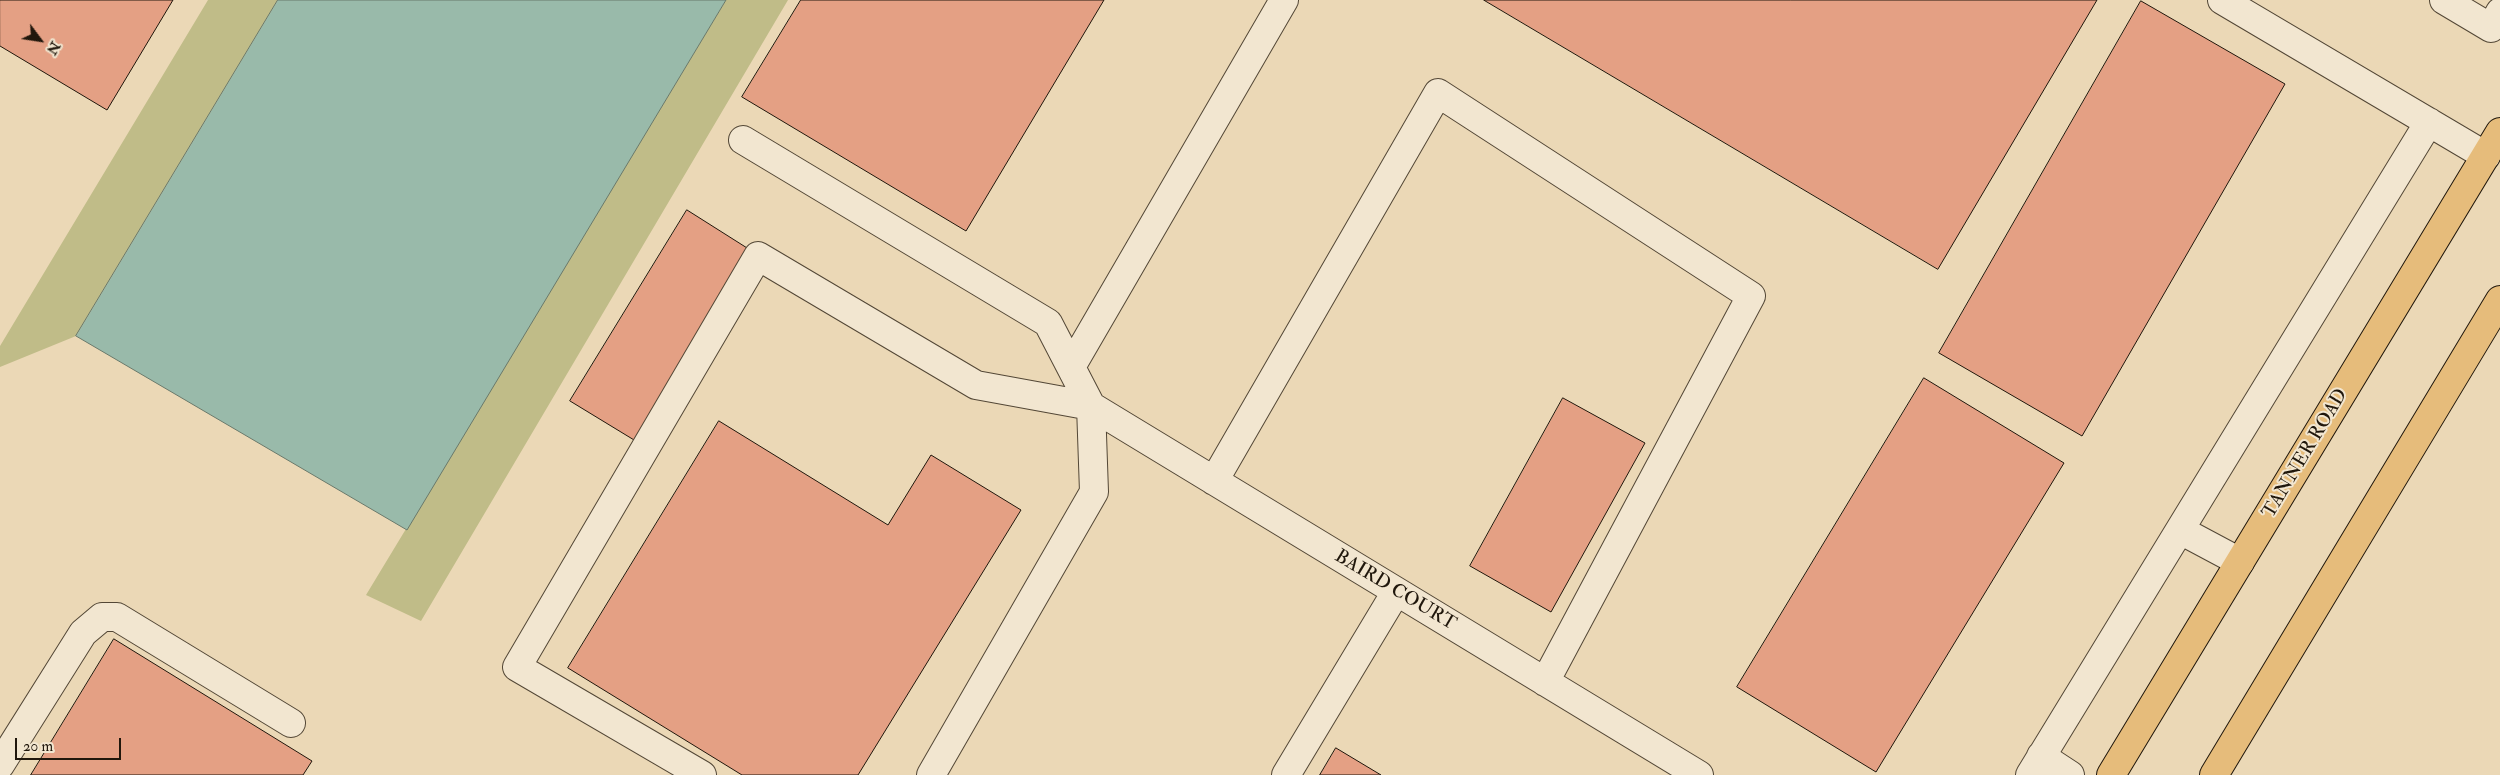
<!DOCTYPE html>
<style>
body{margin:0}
#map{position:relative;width:2500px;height:775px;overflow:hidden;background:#ebd8b6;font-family:"IM FELL Double Pica",serif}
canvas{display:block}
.north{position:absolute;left:15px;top:15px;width:50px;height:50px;-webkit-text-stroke:4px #f2e6d0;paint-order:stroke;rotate:121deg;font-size:14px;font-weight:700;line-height:20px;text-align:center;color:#20170c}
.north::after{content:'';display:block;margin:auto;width:18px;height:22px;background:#20170c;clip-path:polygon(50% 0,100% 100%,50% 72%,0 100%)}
.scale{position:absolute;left:15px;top:738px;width:106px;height:22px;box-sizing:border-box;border:2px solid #20170c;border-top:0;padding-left:6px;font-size:15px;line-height:18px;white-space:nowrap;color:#20170c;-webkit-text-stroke:4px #f2e6d0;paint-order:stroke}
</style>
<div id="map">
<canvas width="2500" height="775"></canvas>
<div class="north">N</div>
<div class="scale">20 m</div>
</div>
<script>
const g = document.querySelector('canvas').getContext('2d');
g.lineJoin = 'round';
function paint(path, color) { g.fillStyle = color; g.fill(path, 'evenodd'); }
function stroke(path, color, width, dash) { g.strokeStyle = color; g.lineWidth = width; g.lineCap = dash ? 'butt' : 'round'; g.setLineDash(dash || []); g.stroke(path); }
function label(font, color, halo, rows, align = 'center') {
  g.font = font + ' "IM FELL Double Pica",serif'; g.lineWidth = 4; g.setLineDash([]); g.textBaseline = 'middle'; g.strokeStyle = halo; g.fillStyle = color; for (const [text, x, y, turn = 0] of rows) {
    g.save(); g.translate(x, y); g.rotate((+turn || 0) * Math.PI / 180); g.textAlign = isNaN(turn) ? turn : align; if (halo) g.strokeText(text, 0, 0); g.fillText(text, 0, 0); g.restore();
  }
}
const green = new Path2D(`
 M208 0H278L76 336 0 367V346Z
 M726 0H788L421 621 366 595Z`);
const water = new Path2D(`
 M278 0H726L407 530 76 336Z`);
const building = new Path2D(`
 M0 0H173L107 110 0 46Z
 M801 0H1104L966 231 742 97Z
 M1484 0H2097L1938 269Z
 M2141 1 2285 84 2082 436 1939 353Z
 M687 210 755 253 639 443 570 401Z
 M1924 378 2064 463 1876 772 1737 687Z
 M1563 398 1645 443 1551 612 1470 566Z
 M719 421 888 525 931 455 1021 510 858 775H742L568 668Z
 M114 639 312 761 303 775H31Z
 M1336 748 1381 775H1320Z`);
const minor = new Path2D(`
 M2222 0 2486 156
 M2444 0 2491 28 2500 12
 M743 140 1048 323 1091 406 1094 492 931 775
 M1071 367 1284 0
 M1214 481 1438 93 1751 296 1545 682
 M2180 530 2240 562
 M2041 756 2070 775
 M0 765 83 633 102 617H117L291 723
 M702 775 517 667 758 256 976 385 1091 406 1699 775
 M1286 775 1396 592
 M2030 775 2429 122`);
const major = new Path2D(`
 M2111 775 2500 132
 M2214 775 2500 300`);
const streetNames = [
 ["TANNER ROAD",2306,454,-59],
 ["BAIRD COURT",1395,591,31]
];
paint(green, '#c0bc88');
paint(water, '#99baaa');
stroke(water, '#69796b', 1);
paint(building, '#e4a084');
stroke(building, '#20170c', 1);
stroke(minor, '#534736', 30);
stroke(major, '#20170c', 30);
stroke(minor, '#f2e6d0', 28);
stroke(major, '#e6bc7b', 28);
label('19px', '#20170c', '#f2e6d0', streetNames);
</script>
